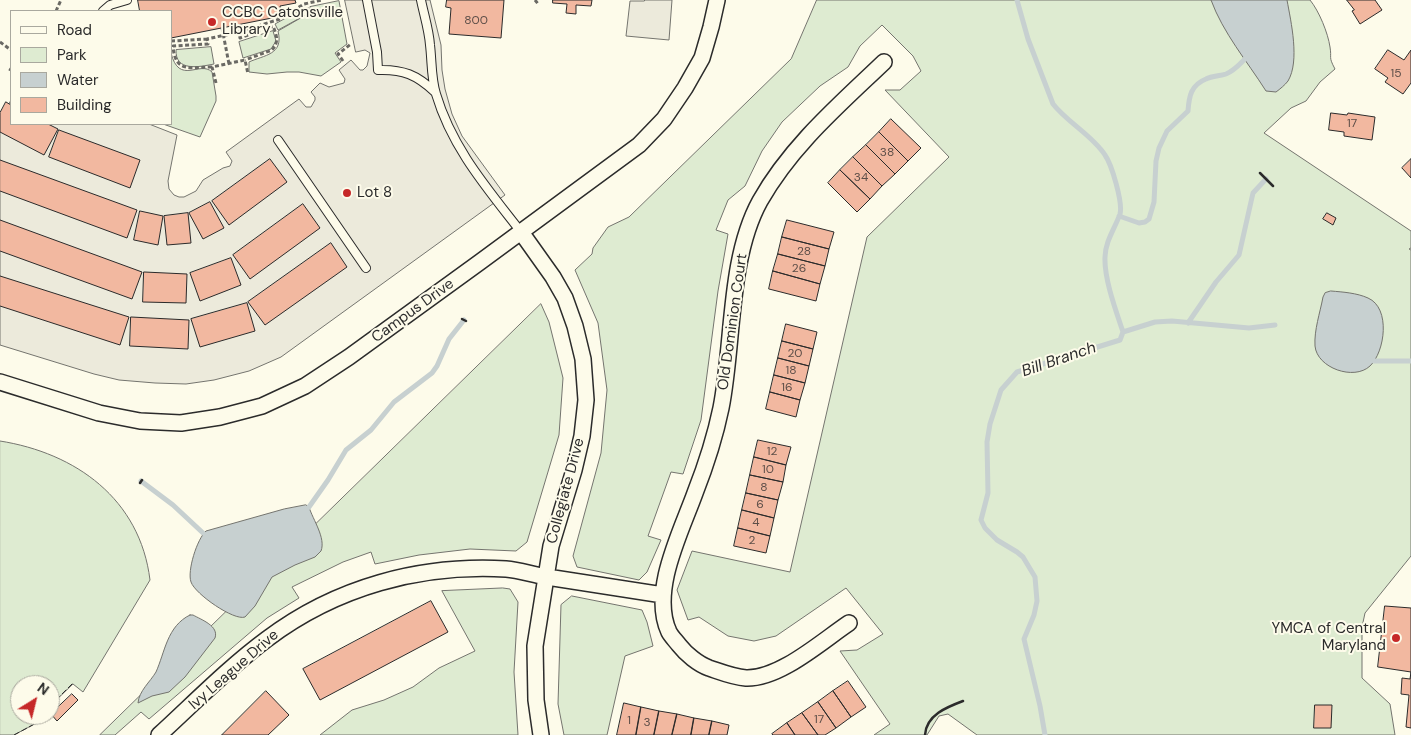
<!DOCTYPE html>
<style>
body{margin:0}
#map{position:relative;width:1411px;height:735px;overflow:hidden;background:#fdfbea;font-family:"DM Sans",sans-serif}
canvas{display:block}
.legend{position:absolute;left:10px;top:10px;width:162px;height:115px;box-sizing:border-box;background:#fdfbea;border:1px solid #a9a89e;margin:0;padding:6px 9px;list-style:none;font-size:15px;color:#2b2b2b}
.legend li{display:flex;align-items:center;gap:10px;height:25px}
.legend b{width:25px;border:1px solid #a9a89e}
.north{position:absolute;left:10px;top:675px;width:50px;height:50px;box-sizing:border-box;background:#fdfbea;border:1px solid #a9a89e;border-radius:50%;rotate:36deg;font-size:14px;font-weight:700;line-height:20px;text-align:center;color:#2b2b2b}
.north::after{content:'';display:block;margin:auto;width:18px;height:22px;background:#c62828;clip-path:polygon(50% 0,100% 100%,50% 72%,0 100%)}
</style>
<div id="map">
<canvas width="1411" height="735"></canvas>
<ul class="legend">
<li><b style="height:6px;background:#fdfbea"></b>Road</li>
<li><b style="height:14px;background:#deebd1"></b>Park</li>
<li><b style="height:14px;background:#c7d0d0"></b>Water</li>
<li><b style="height:14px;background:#f2b8a0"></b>Building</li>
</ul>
<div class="north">N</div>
</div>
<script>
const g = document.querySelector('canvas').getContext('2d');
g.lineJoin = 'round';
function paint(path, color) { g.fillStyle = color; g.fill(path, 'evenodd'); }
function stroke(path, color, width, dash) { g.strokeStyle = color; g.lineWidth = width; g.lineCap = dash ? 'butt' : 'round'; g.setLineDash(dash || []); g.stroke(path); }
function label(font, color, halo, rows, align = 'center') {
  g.font = font + ' "DM Sans",sans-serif'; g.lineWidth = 4; g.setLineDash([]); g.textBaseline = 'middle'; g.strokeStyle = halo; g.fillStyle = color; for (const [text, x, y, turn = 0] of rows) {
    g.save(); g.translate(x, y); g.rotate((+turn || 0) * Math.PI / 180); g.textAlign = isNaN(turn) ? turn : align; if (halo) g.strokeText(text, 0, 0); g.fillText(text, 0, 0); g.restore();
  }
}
const green = new Path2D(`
 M817 0H1310C1319 11 1328 33 1330 47 1332 59 1328 56 1335 69L1320 82 1306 101 1291 108 1264 133 1411 231V248L1409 249 1411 250V556L1365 613 1362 627V678L1390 704 1395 735H977L948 714 939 716 927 735H874L890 724 840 651 857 650 883 634 846 588 776 636 754 641 728 636 699 617 688 620 677 590 692 551 790 572 867 237 949 157 885 90H900L921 71 913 56 882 25 860 46 848 67 820 86 782 122 762 151 745 186 728 200 716 230 728 234 718 291 701 420 683 474 671 472 648 536 661 540 647 572 639 580 577 567 573 556 601 453 607 390 598 323 575 270 592 254 593 248 608 227 629 217 791 59Z
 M339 1 347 44 335 53 341 62 321 76 299 72H287L267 74 249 72V62C264 55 284 55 278 31L311 12 278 30 275 24 302 9 309 8 311 12 310 7Z
 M273 31 276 41 271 49 243 58 239 42Z
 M211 47 214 64C199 67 175 72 176 50Z
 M171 53C179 86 200 60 212 72L216 96V101L200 137 163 124H171Z
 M541 304 549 322 563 378 559 435 527 542 516 551 470 549 419 555 375 564 371 552 343 562 292 587 299 598 267 618 149 719 141 712 115 735H100Z
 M0 441C76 453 140 499 150 580L83 692 73 684 50 706V685H20V715H40L42 720 14 735H0Z
 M503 588 510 589 518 602 514 672 518 735H320L352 710 384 700 413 687 439 668 475 651 442 591Z
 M572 596 642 610 647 622 653 646 625 656 607 735H564L558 704 561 605Z`);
const parking = new Path2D(`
 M345 0H430L441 45 442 70 445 89 452 114 462 136 505 195 281 357 249 371 214 380 186 384 155 383 119 380 94 374 0 345V120L11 100V124H149L177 135 168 181 169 189 174 195 179 197H184L196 191 203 180 223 168 230 166 232 161 226 152 299 99 306 107H311L315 100V97L311 92 320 83 329 87 344 83 345 79 339 70 351 60 360 70H363L367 66 370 53 365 50 356 52Z
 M645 0H672L669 40 626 36 630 1H644Z`);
const water = new Path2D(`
 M1211 0H1287C1291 22 1300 61 1288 81 1285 85 1280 89 1276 92L1266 91C1247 61 1223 33 1211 0Z
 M1331 291C1343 292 1357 293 1368 298 1391 308 1385 352 1370 366 1354 381 1317 368 1315 346 1314 330 1320 313 1323 297L1325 293Z
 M306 505 309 507C313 520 326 538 321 551L315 557 295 565 272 577 255 606 245 617C234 621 195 594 191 582 187 571 197 539 206 531L284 509Z
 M190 615H193C202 620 219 626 215 638L185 677 169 692 152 696 138 703C139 691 150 682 156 672 165 652 167 626 190 615Z`);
const stream = new Path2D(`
 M1017 0 1028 39 1053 104C1068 123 1092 135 1105 155 1112 165 1123 203 1120 214 1115 228 1105 242 1105 257 1104 279 1116 311 1123 332L1120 340 1017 372 1001 390 990 424 987 442 988 493 981 520 985 528 997 540 1017 552 1023 557 1035 577 1037 601 1034 615 1024 639 1040 706 1045 735
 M1119 216 1139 223 1145 222 1149 219 1154 202 1156 161 1159 148 1167 131 1188 111C1189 96 1191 85 1206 79 1212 76 1220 76 1226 74 1234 71 1239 65 1245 59
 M1188 323 1216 282 1239 255 1253 193 1266 179
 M1123 332 1155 322 1172 321 1249 328 1275 325
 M1374 361H1411
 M141 481 173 505 203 533
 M309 507 328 480 346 450 371 430 394 402 432 373 437 366 449 339 464 320`);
const building = new Path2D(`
 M138 0H295L296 3 280 6 282 16 171 38V11H140Z
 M447 0H504L501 38 449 34 451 8 446 7Z
 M553 0H592L591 6 576 5V14L566 13 567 4 553 3Z
 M1347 0H1375L1382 10 1360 24 1352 11 1354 10Z
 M1388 50 1404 60 1411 50V83L1403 94 1385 82 1388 78 1375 69Z
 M6 102 11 105V124H48L58 129 44 155 0 132V113Z
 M1331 113 1347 115 1348 113 1375 117 1372 140 1344 136V132L1329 130Z
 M891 119 921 148 908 161 879 132Z
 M59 130 140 160 130 188 49 157Z
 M879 132 908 161 895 174 866 145Z
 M866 145 895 174 882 186 853 157Z
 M853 157 882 186 870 199 840 170Z
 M270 159 287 182 229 225 212 201Z
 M1411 159V178L1402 168Z
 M0 160 137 210 127 238 0 191Z
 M840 170 870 199 857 212 828 183Z
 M210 202 224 228 203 239 189 213Z
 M303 204 320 228 250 279 233 255Z
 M140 211 163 216 158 245 134 240Z
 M188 213 191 243 167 245 164 216Z
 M1327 213 1336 218 1333 225 1323 219Z
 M0 220 142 272 132 299 0 251Z
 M787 220 834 232 829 249 782 237Z
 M782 237 829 249 825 266 778 254Z
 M331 243 347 267 265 325 248 302Z
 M778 254 825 266 820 284 773 271Z
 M231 258 241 285 200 301 190 273Z
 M773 271 820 284 816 301 769 289Z
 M144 272 187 274 186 303 143 302Z
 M0 276 129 317 120 345 0 306Z
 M247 303 255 331 200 347 191 319Z
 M131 317 189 320 188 349 130 346Z
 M786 324 817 332 813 349 782 341Z
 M782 341 813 349 809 366 778 358Z
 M778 358 809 366 805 383 774 375Z
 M774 375 805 383 800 400 770 392Z
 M770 392 800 400 796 417 766 409Z
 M758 440 791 447 786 465 754 457Z
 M754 457 786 465 783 482 750 475Z
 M750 475 783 482 778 500 746 493Z
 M746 493 778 500 774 518 742 510Z
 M742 510 774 518 770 536 738 528Z
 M738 528 770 536 766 553 734 546Z
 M431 601 448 632 320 700 303 669Z
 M1385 606 1411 608V728L1406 727 1409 695 1401 694 1402 678 1410 679 1411 672 1378 667Z
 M848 681 866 707 851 717 833 691Z
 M266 691 289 715 268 735H222Z
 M833 691 851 717 836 728 818 702Z
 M72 694 78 700 57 721 51 714Z
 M818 702 836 728 825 735H818L802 713Z
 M624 703 641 707 636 735H617Z
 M1315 705H1332L1331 728H1314Z
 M641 707 659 711 654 735H636Z
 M659 711 677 714 672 735H654Z
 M802 713 818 735H795L787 723Z
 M677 714 694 718 691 735H672Z
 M694 718 712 721 709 735H691Z
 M712 721 729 725 727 735H709Z
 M787 723 795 735H773L772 734Z`);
const path = new Path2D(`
 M535 0 539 5
 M56 11 61 0
 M222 28 229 64
 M239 32 280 19 304 4 322 0
 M171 41 207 39
 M0 42 11 50
 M343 61 338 54 351 44
 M212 67C191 67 175 74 173 46L208 44 207 39 239 32 240 38 273 26C277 36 279 42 272 50L245 60
 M9 69 11 70
 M216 83 212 67 245 60 248 74`);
const lane = new Path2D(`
 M367 0 377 52 378 70C403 69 417 75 435 92
 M421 0C424 15 429 30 430 45 432 61 431 78 436 94 452 148 487 188 521 232
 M103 11 110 5 127 0
 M278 140 366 268`);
const street = new Path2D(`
 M521 232 553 277 565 298 575 326 583 359 586 400 582 436 574 470 551 546 535 646 536 700 541 735
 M0 382 99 413 140 421 181 423 220 417 262 406 305 386 349 357 480 262 639 145 664 119 685 88 702 58 711 27 717 0
 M849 623C822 641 780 679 746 678 733 677 721 672 709 668 698 664 686 654 679 645 676 641 671 636 669 632 650 591 681 532 695 493 706 465 715 437 721 408 734 343 728 259 760 201 791 146 839 105 884 62
 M159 735C194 703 229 667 267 639 336 587 420 564 506 569 520 570 533 575 547 577 586 583 625 589 663 595`);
const fence = new Path2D(`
 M50 706 73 683
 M40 716V715
 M14 735 42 720`);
const wall = new Path2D(`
 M1260 173 1273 186
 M462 319 466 321
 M140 483 142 480
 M925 735C926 715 947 707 963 701`);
const markers = [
 [212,22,5,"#c62828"],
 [347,193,5,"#c62828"],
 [1396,638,5,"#c62828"]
];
const numberNames = [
 ["800",476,21],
 ["15",1396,74],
 ["17",1352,124],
 ["38",887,153],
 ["34",861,178],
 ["28",804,252],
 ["26",799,269],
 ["20",795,354],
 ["18",791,371],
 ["16",787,388],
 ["12",772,452],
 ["10",768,470],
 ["8",764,488],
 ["6",760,505],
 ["4",756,523],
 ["2",752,541],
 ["17",819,720],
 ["1",629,721],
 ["3",647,723]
];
const poiNames = [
 ["CCBC Catonsville",222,13],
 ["Library",222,30],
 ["Lot 8",357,193],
 ["YMCA of Central",1386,629,"right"],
 ["Maryland",1386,646,"right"]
];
const streetNames = [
 ["Campus Drive",413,311,-36],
 ["Old Dominion Court",733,322,-82],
 ["Collegiate Drive",566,491,-75],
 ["Ivy League Drive",234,670,-41]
];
const waterNames = [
 ["Bill Branch",1059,360,-19]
];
paint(green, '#deebd1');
stroke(green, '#74746e', 1);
paint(parking, '#eceadb');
stroke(parking, '#74746e', 1);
paint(water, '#c7d0d0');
stroke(water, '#74746e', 1);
stroke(stream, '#c7d0d0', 5);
paint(building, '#f2b8a0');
stroke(building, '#2b2b2b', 1);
stroke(lane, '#2b2b2b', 10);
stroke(street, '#2b2b2b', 18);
stroke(path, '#6a6964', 3, [4, 2.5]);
stroke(lane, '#fdfbea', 8);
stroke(street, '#fdfbea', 15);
stroke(fence, '#2b2b2b', 1, [6, 2.5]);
stroke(wall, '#2b2b2b', 2.5);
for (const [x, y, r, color] of markers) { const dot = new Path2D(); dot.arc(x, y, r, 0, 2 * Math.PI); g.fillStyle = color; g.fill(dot); stroke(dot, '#fdfbea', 2); }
label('12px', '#5d4e48', null, numberNames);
label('15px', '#2b2b2b', '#fdfbea', poiNames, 'left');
label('15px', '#2b2b2b', '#fdfbea', streetNames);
label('italic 16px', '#2b2b2b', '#fdfbea', waterNames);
</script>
